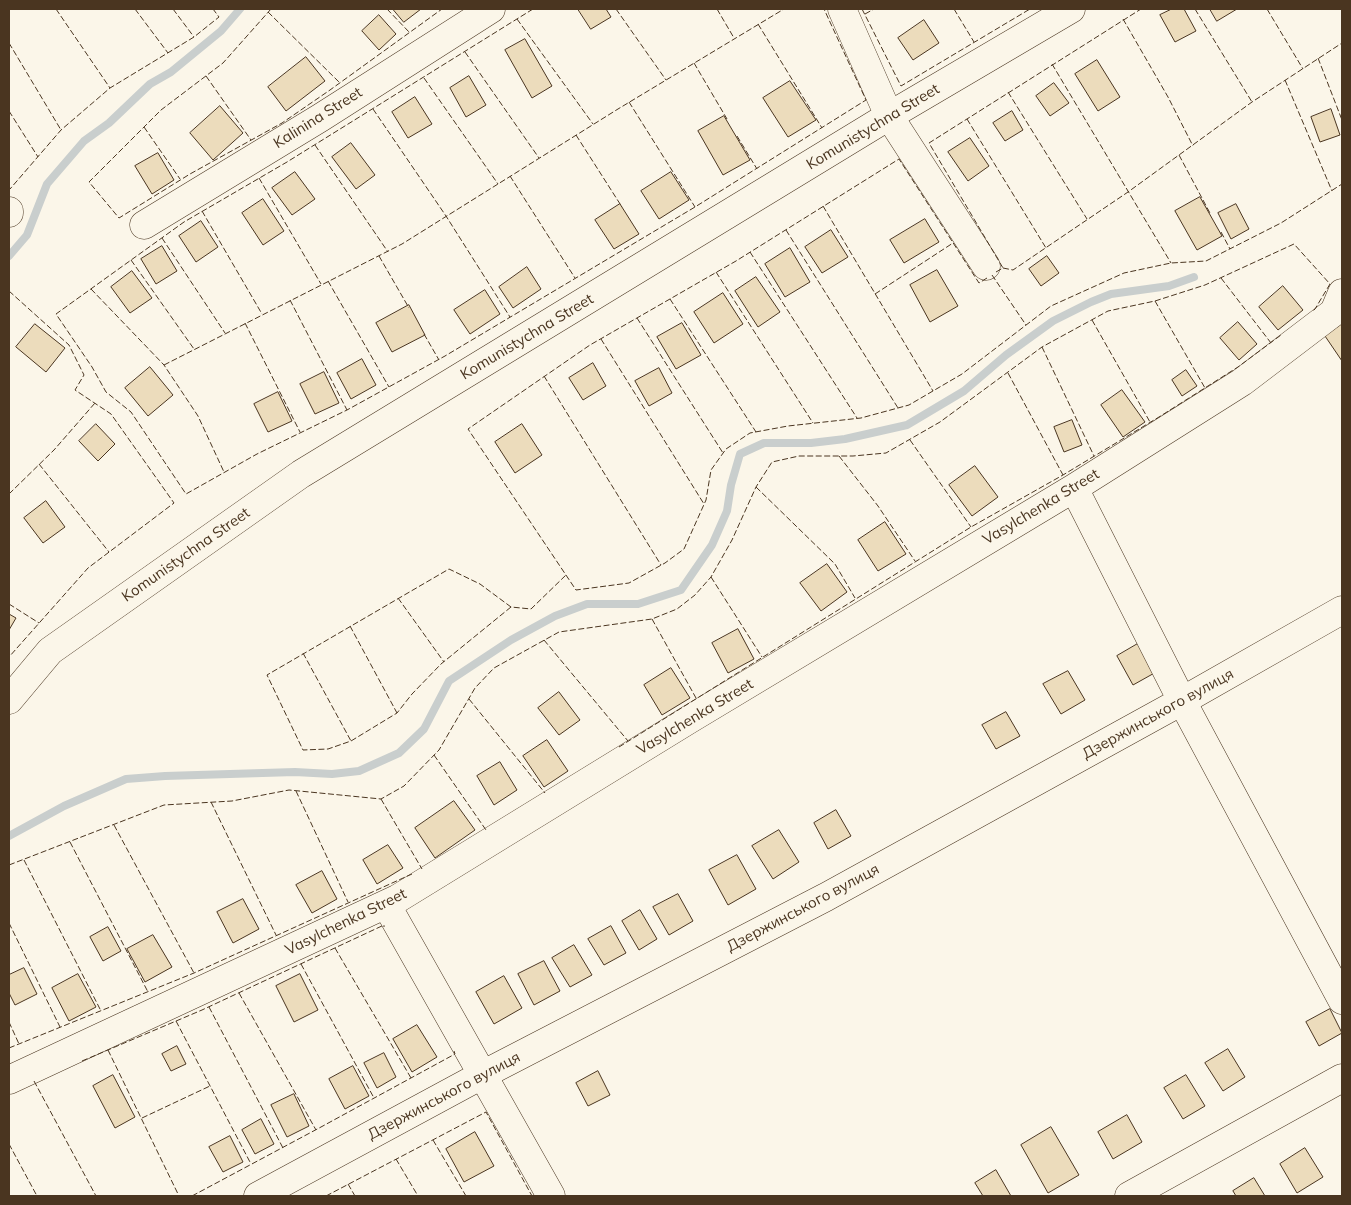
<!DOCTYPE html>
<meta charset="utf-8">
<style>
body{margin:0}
#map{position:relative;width:1351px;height:1205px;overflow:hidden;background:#fbf6e9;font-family:Mulish,sans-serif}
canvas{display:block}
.frame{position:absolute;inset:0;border:10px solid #4a3520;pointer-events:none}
</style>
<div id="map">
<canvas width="1351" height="1205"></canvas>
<div class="frame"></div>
</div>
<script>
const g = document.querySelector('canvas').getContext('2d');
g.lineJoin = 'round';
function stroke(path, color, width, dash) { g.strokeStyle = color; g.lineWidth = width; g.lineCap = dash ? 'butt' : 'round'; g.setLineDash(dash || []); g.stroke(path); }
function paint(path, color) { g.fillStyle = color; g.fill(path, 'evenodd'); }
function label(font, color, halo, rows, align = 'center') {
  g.font = font + ' Mulish,sans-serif'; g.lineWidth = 4; g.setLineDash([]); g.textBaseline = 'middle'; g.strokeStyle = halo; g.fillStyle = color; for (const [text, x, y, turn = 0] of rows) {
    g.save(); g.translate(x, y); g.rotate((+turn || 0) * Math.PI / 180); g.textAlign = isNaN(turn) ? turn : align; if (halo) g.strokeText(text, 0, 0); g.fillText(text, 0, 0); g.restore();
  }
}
const stream = new Path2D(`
 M9 256 27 235 47 184 84 141 109 123 150 84 171 72 221 31 240 9
 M9 836 64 806 126 779 165 776 295 772 332 774 359 771 399 753 424 729 449 681 511 640 555 616 587 604H638L681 590 712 545 727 511 731 485 740 454 764 443H811L845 439 907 425 964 391 1006 355 1053 321 1091 302 1111 294 1169 286 1194 277`);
const building = new Path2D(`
 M393 9H421L404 22Z
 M578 9H606L611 17 591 29Z
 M1172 9H1184L1196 31 1175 42 1160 15Z
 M1210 9H1237L1217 21Z
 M379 15 396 34 379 50 362 31Z
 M924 20 939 43 913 60 898 38Z
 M525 39 552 86 532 98 505 50Z
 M306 57 325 81 286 111 268 87Z
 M1097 60 1120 97 1098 111 1075 74Z
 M469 76 486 105 466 117 450 88Z
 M790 81 816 120 788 137 763 98Z
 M1054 83 1069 103 1050 116 1036 96Z
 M415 97 432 124 408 138 392 112Z
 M220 106 243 133 213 160 190 133Z
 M1331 109 1340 135 1320 142 1311 117Z
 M1012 111 1023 130 1005 141 993 123Z
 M724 116 750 160 723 175 698 131Z
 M970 138 989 166 968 181 948 152Z
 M351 143 375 175 356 189 332 157Z
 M158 153 174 180 152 194 135 166Z
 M295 172 315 199 292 215 272 188Z
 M671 172 689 200 659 219 641 191Z
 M1200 197 1222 236 1197 250 1175 211Z
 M263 199 284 231 263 245 242 213Z
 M620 204 639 234 614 249 595 220Z
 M1236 204 1249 229 1231 239 1218 213Z
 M925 219 939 242 904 263 890 240Z
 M201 221 218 247 196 262 179 236Z
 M831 230 848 257 822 273 805 247Z
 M162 246 177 271 156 284 141 259Z
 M790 248 810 282 785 297 765 264Z
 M1047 256 1059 273 1041 286 1029 269Z
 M527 267 541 289 513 308 499 287Z
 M937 270 958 306 930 322 910 285Z
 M132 271 152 298 130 313 111 287Z
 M756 277 780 312 758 327 735 291Z
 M1283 286 1303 310 1278 330 1259 307Z
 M485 290 500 314 470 334 454 310Z
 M723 293 743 324 714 343 694 312Z
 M409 305 425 335 392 352 376 323Z
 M1238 322 1257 344 1239 360 1220 338Z
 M682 323 701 355 676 369 657 337Z
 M35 324 65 348 46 372 16 347Z
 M1342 324V361L1325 336Z
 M362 359 376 385 351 399 337 373Z
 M593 363 606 386 583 400 569 378Z
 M150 367 173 395 148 416 125 388Z
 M659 368 672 393 649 406 635 381Z
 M1186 370 1197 386 1182 396 1172 380Z
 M324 372 339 403 315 414 300 384Z
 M1122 390 1145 422 1123 437 1101 405Z
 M278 392 292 421 268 432 254 404Z
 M1072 420 1082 445 1064 452 1054 427Z
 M96 424 115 444 98 461 79 441Z
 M522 424 542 455 515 473 495 442Z
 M975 466 998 497 972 516 949 485Z
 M46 501 65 527 43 543 24 518Z
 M885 522 906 554 878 571 858 540Z
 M827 564 847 592 821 611 800 583Z
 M9 614 16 618 9 630Z
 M738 629 754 659 728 673 712 643Z
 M1141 642 1158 671 1133 685 1117 656Z
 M671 668 690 698 662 715 644 685Z
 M1068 671 1085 700 1061 714 1043 684Z
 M559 692 580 720 559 735 538 708Z
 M1006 712 1020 736 996 749 982 725Z
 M547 740 568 771 544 787 523 756Z
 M500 762 517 790 494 805 477 776Z
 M454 801 475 830 435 858 415 828Z
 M836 810 851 836 828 849 814 823Z
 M779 830 799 862 773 879 752 846Z
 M388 845 403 868 377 884 363 860Z
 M737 855 756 889 728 905 709 870Z
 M322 871 337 899 312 913 296 885Z
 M678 894 693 921 669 935 653 907Z
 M243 899 259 929 233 943 217 912Z
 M640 910 657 939 639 950 622 921Z
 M611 926 626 953 604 965 588 939Z
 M108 927 121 951 103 961 90 937Z
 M153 935 172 967 145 982 127 949Z
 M574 945 592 975 570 987 552 958Z
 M544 961 560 991 534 1005 518 974Z
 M24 968 37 994 15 1005 9 993V975Z
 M78 974 96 1007 69 1021 52 988Z
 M300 974 318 1010 294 1022 276 986Z
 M504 976 522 1008 494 1024 476 992Z
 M1330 1009 1342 1033 1319 1046 1306 1022Z
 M417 1025 437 1057 412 1072 393 1039Z
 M177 1046 186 1064 171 1071 162 1054Z
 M1228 1049 1245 1077 1223 1091 1205 1063Z
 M384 1053 396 1077 377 1088 364 1063Z
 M353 1066 369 1096 345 1109 329 1079Z
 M598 1071 610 1095 588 1106 576 1083Z
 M113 1075 135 1117 115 1128 93 1086Z
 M1186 1075 1205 1106 1183 1119 1164 1088Z
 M294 1094 309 1126 287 1137 271 1105Z
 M1127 1115 1142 1142 1113 1159 1098 1132Z
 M261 1119 274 1144 255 1154 242 1130Z
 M1051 1127 1079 1175 1048 1193 1021 1145Z
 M475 1132 494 1166 464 1182 446 1149Z
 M230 1136 243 1162 223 1172 209 1147Z
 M1305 1148 1323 1177 1297 1193 1280 1164Z
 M996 1170 1011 1196H983L975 1183Z
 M1254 1178 1265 1196H1236L1233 1191Z`);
const minor = new Path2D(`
 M842 9 889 116 986 266
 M9 211V213
 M144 225 320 118 491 9
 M1074 488 1182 701 1342 1000
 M9 700 50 651 301 474 889 116 1071 9
 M386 904 551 1196
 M9 1080 397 899 690 719 1074 488 1242 382 1334 312 1342 293
 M258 1196 482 1075 826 897 1182 701 1342 610
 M1129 1196 1342 1078`);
const fence = new Path2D(`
 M56 9 110 88
 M135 9 168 53
 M173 9 194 37
 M271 9 223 63 161 110 89 182 119 218 190 174 282 123 330 90 442 9
 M387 9 410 33
 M533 9 287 162 184 222 56 314 92 367 106 392 131 412 186 494 257 454 347 410 445 356 695 207 866 100 824 9
 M616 9 666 80
 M717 9 734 38
 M862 9 901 86 1030 9
 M954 9 974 42
 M1195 9 1252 102
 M1267 9 1303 69
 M268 12 340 83
 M865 14 874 9
 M517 19 593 124
 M1123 19 1168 97 1193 146
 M758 24 822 128
 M9 43 61 130
 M465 52 539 158
 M1318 58 1342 120
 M694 63 727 119
 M1052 64 1171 263
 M206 76 251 140
 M424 78 498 184
 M1285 80 1332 191
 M1008 92 1087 219
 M629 102 695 207
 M373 109 446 216 510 317
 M9 111 38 157
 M967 119 1046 248
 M144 127 180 179
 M576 135 622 207
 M737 136 757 169
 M315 145 388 252
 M1179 155 1211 215
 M510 176 575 278
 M259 178 321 284
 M9 186 10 189 61 130 110 88 194 37 219 17 213 9
 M823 206 933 391
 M202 211 262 314
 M786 230 898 408
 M1221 232 1230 249
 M162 238 225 333
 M750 252 857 418
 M379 256 409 308
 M131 260 194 349
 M1003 268 1013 270 1128 192 1252 102 1342 43
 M716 272 813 423
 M996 272 1003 268 929 143 1141 9
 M992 275 1026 325
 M987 278 979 283 899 159 736 261 590 345 468 429 576 590 629 583 665 563 684 549 706 500 711 470 726 449 750 433 788 426 861 418 909 405 962 374 1051 306 1124 273 1171 263 1206 261 1281 223 1342 184
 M1221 278 1271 343
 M328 281 389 387
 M91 289 164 365 198 416 224 472
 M9 291 69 345 84 375 75 390 111 414 174 503 88 568 9 657
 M875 294 953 243
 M670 299 756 432
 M290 300 347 410
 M1155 301 1205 388
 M637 318 723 453
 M1092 320 1150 422
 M245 323 300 432
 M424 334 439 360
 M601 339 704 504
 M1042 347 1094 456
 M164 365 402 244 618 109 784 9
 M1008 373 1063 475
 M544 376 661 565
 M910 440 971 527
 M839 456 878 506 915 561
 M39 464 109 552
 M756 487 835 564 855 598
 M9 494 54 450 95 403
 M711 577 762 657
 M398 598 444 662
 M9 604 39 623
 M511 607 441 664 412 694 397 713 351 741 328 749 303 750 267 675 449 569 480 584 511 607 531 609 566 575
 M652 619 696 698
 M350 626 397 713
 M544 640 628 741
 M303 653 351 741
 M469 699 545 793
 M619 747 971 527 1063 475 1159 417 1238 367 1281 335
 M434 755 486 830
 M296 791 348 902
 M381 799 422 869
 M211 802 276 935
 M114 825 194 973
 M70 842 148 992
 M24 860 101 1011
 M9 865 164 805 232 801 289 790 381 799 404 786 439 750 475 688 494 668 559 632 652 619 677 609 695 595 711 577 732 540 756 487 772 462 799 456H853L886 453 940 422 1042 347 1108 311 1155 301 1205 285 1294 244 1330 284 1315 309 1313 311
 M9 923 60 1027
 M335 948 411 1078
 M301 964 374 1098
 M239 993 316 1130
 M209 1007 283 1148
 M176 1021 251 1164
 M9 1022 19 1044
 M9 1048 194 973 412 874
 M108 1050 179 1196
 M82 1061 202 1010 384 925V927
 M34 1081 96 1196
 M142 1118 210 1086
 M433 1140 466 1196
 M9 1144 37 1196
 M396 1159 418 1196
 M348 1184 355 1196
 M192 1196 321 1127 455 1054 454 1051
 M326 1196 486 1112 532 1196`);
const streetNames = [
 ["Kalinina Street",318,118,-32],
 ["Komunistychna Street",873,127,-31],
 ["Komunistychna Street",527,337,-31],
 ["Vasylchenka Street",1041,507,-31],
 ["Komunistychna Street",186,555,-35],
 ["Дзержинського вулиця",1158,714,-29],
 ["Vasylchenka Street",695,717,-31],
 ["Дзержинського вулиця",803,908,-28],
 ["Vasylchenka Street",346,922,-26],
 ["Дзержинського вулиця",444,1096,-28]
];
stroke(stream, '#c9cecd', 8);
paint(building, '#ecdcbc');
stroke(building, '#4a3520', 1);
stroke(minor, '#4a3520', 29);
stroke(minor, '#fbf6e9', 28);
stroke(fence, '#4a3520', 1, [6, 2.5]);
label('15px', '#4a3520', '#fbf6e9', streetNames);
</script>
